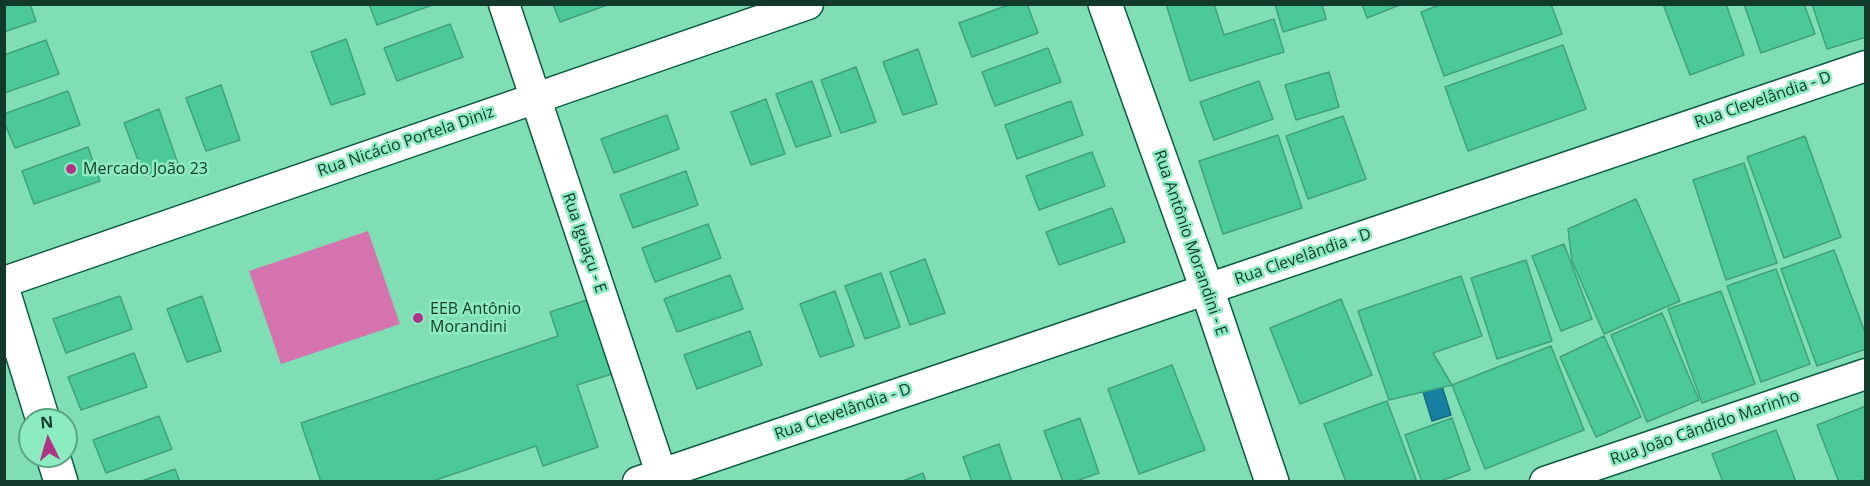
<!DOCTYPE html>
<meta charset="utf-8">
<style>
body{margin:0}
#map{position:relative;width:1870px;height:486px;overflow:hidden;background:#80deb5;font-family:"Open Sans",sans-serif}
canvas{display:block}
.frame{position:absolute;inset:0;border:6px solid #113a2a;pointer-events:none}
.north{position:absolute;left:18px;top:408px;width:60px;height:60px;box-sizing:border-box;background:#8debc2;border:2px solid #5ba485;border-radius:50%;rotate:355deg;font-size:16px;font-weight:700;line-height:24px;text-align:center;color:#113a2a}
.north::after{content:'';display:block;margin:auto;width:21px;height:27px;background:#b03486;clip-path:polygon(50% 0,100% 100%,50% 72%,0 100%)}
</style>
<div id="map">
<canvas width="1870" height="486"></canvas>
<div class="frame"></div>
<div class="north">N</div>
</div>
<script>
const g = document.querySelector('canvas').getContext('2d');
g.lineJoin = 'round';
function paint(path, color) { g.fillStyle = color; g.fill(path, 'evenodd'); }
function stroke(path, color, width, dash) { g.strokeStyle = color; g.lineWidth = width; g.lineCap = dash ? 'butt' : 'round'; g.setLineDash(dash || []); g.stroke(path); }
function label(font, color, halo, rows, align = 'center') {
  g.font = font + ' "Open Sans",sans-serif'; g.lineWidth = 5; g.setLineDash([]); g.textBaseline = 'middle'; g.strokeStyle = halo; g.fillStyle = color; for (const [text, x, y, turn = 0] of rows) {
    g.save(); g.translate(x, y); g.rotate((+turn || 0) * Math.PI / 180); g.textAlign = isNaN(turn) ? turn : align; if (halo) g.strokeText(text, 0, 0); g.fillText(text, 0, 0); g.restore();
  }
}
const green = new Path2D(`
 M368 231 400 324 281 364 249 271Z`);
const water = new Path2D(`
 M1442 386 1451 415 1432 421 1423 392Z`);
const building = new Path2D(`
 M4 4H30L36 21 4 32Z
 M369 4H435L377 25Z
 M553 4H610L560 22Z
 M1011 4H1027L1038 33 972 57 959 23Z
 M1166 4H1214L1224 35 1274 19 1284 52 1190 81Z
 M1275 4H1322L1326 19 1283 32Z
 M1362 4H1402L1367 18Z
 M1442 4H1551L1562 34 1444 76 1421 12Z
 M1663 4H1726L1744 55 1690 75Z
 M1744 4H1804L1815 34 1761 53Z
 M1812 4H1866V37L1827 49Z
 M450 24 463 57 397 81 384 48Z
 M346 39 365 94 331 105 311 52Z
 M46 40 59 74 4 93V55Z
 M1563 45 1586 109 1468 151 1445 87Z
 M1048 48 1061 82 995 106 982 72Z
 M918 49 937 104 903 115 883 62Z
 M856 67 876 122 841 133 821 80Z
 M1329 72 1339 107 1296 120 1285 85Z
 M812 81 831 136 796 147 776 94Z
 M1259 81 1273 119 1214 140 1200 102Z
 M221 85 240 140 206 151 186 98Z
 M68 91 80 125 15 148 4 122V114Z
 M766 99 785 154 751 165 731 112Z
 M1071 101 1083 135 1017 159 1005 125Z
 M159 109 178 164 144 176 124 123Z
 M667 115 679 149 614 173 601 139Z
 M1343 116 1366 179 1308 199 1286 136Z
 M1278 135 1302 208 1223 234 1199 161Z
 M1805 136 1841 237 1784 258 1747 157Z
 M88 147 100 181 34 204 22 171Z
 M1092 152 1105 186 1039 210 1026 176Z
 M1744 163 1777 263 1726 280 1693 180Z
 M686 171 698 205 633 228 620 195Z
 M1636 199 1680 301 1604 334 1572 261 1568 229Z
 M1112 208 1125 242 1059 265 1046 232Z
 M708 224 721 258 655 282 642 248Z
 M1564 244 1592 319 1561 331 1532 256Z
 M1834 250 1866 335V349L1817 366 1781 269Z
 M925 259 945 313 910 325 890 272Z
 M1526 260 1552 341 1497 359 1471 278Z
 M1776 269 1810 364 1761 382 1727 286Z
 M881 273 900 327 865 339 845 286Z
 M730 275 743 309 677 332 664 299Z
 M1461 276 1482 336 1433 353 1452 385 1389 400 1358 311Z
 M835 291 854 346 820 357 800 304Z
 M1721 291 1755 384 1702 403 1668 309Z
 M120 296 132 329 66 353 53 319Z
 M202 296 221 351 187 362 167 309Z
 M1341 299 1372 375 1300 404 1270 328Z
 M587 300 612 374 577 385 598 447 543 466 536 446 430 482H321L301 423 558 336 550 312Z
 M1662 313 1699 400 1647 422 1611 335Z
 M750 331 762 365 697 389 684 355Z
 M1604 336 1641 417 1596 437 1560 357Z
 M1551 346 1584 430 1485 469 1452 385Z
 M134 353 147 387 81 410 68 377Z
 M1172 365 1205 450 1139 474 1108 389Z
 M1387 401 1417 482H1346L1324 424Z
 M1866 406V479L1859 482H1839L1817 425Z
 M159 416 172 449 106 473 93 440Z
 M1080 418 1099 473 1073 482H1063L1044 431Z
 M1452 418 1470 470 1438 482H1422L1405 435Z
 M1776 430 1796 482H1723L1712 454Z
 M999 444 1012 482H972L963 457Z
 M175 469 180 482H139Z
 M923 473 926 482H900Z`);
const street = new Path2D(`
 M504 4 664 482
 M4 282 808 4
 M638 482 1866 66
 M1545 482 1866 374`);
const secondary = new Path2D(`
 M1105 4 1207 289 1272 482
 M4 294 43 420
 M53 456 61 482`);
const markers = [
 [71,169,6,"#b03486"],
 [418,318,6,"#b03486"]
];
const streetNames = [
 ["Rua Clevelândia - D",1763,100,-19],
 ["Rua Nicácio Portela Diniz",406,142,-19],
 ["Rua Iguaçu - E",584,243,71],
 ["Rua Antônio Morandini - E",1190,243,71],
 ["Rua Clevelândia - D",1303,257,-19],
 ["Rua Clevelândia - D",843,412,-19],
 ["Rua João Cândido Marinho",1705,428,-19]
];
const poiNames = [
 ["Mercado João 23",83,169],
 ["EEB Antônio",430,309],
 ["Morandini",430,327]
];
paint(green, '#d573ae');
paint(water, '#1780a0');
stroke(water, '#156b7d', 1.5);
paint(building, '#4bc999');
stroke(building, '#41a17b', 1.5);
stroke(street, '#095c41', 33);
stroke(secondary, '#095c41', 36);
stroke(street, '#fff', 30);
stroke(secondary, '#fff', 33);
for (const [x, y, r, color] of markers) { const dot = new Path2D(); dot.arc(x, y, r, 0, 2 * Math.PI); g.fillStyle = color; g.fill(dot); stroke(dot, '#8debc2', 2); }
label('16px', '#113a2a', '#8debc2', streetNames);
label('16px', '#113a2a', '#8debc2', poiNames, 'left');
</script>
